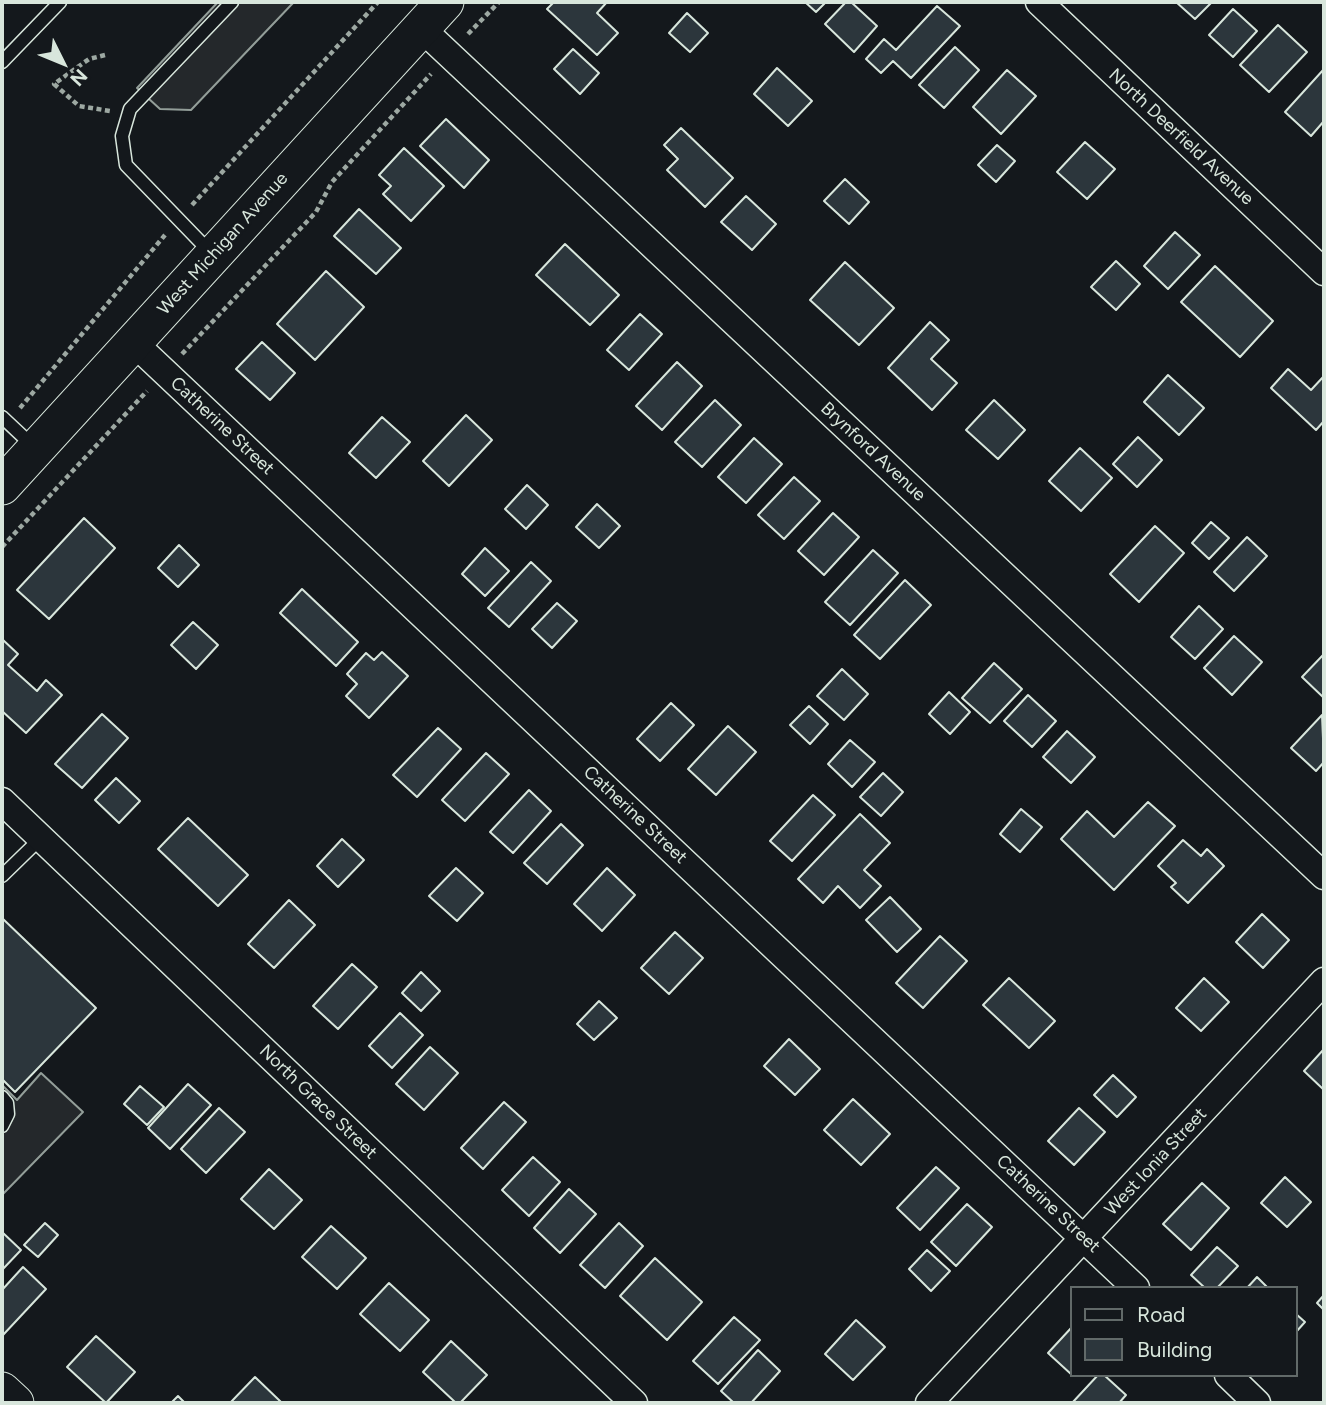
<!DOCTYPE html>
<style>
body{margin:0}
#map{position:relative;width:1326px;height:1405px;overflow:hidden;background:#14181c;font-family:Figtree,sans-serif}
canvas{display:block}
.frame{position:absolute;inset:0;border:4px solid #d8e6dc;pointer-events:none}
.legend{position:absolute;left:1070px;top:1286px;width:228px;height:91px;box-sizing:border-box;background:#14181c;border:2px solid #626a69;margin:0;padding:9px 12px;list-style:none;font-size:21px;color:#d8e6dc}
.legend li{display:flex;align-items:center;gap:14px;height:35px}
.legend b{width:35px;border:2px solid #626a69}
.north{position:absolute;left:28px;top:28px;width:70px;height:70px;-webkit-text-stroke:5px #14181c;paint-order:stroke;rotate:133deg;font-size:19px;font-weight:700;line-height:28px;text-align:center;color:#d8e6dc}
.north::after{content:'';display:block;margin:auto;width:24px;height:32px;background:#d8e6dc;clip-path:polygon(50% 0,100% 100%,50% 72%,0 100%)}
</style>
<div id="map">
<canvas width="1326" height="1405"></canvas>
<div class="frame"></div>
<ul class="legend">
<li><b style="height:9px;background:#14181c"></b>Road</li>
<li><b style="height:19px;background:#2c363c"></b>Building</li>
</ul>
<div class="north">N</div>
</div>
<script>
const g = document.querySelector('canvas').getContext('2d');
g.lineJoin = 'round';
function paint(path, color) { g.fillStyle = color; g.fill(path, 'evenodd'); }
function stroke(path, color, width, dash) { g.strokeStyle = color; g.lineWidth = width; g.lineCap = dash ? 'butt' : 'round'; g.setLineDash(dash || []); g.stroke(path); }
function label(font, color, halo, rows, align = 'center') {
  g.font = font + ' Figtree,sans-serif'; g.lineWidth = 5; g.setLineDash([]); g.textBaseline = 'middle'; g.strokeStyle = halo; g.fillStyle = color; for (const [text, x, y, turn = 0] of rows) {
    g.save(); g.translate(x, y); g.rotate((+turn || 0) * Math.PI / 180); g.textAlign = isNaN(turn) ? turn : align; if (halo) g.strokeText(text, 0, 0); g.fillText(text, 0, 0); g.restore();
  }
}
const parking = new Path2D(`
 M218 2H294L191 110 160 109 137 88Z
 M41 1073 83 1112 2 1195V1085L17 1100Z`);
const building = new Path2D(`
 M554 2H607L597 13 618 33 597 55 547 9Z
 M805 2H826L816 12Z
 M846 2H851L877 26 854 52 825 24Z
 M1176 2H1212L1195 19Z
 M937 6 960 26 911 78 893 61 881 73 866 59 884 39 896 50Z
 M1233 9 1257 31 1233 57 1209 35Z
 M687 13 708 33 690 52 669 33Z
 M1278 25 1307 52 1269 92 1240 65Z
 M955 47 979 70 944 108 919 85Z
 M573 49 599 73 580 94 554 69Z
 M777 68 812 101 788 126 754 94Z
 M1324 69V121L1311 136 1285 112Z
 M1007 70 1036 96 1001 134 973 107Z
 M446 119 489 160 464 188 420 146Z
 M681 128 733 178 705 207 667 170 678 159 664 145Z
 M1085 142 1115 169 1087 199 1057 172Z
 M997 145 1015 161 996 182 978 165Z
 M404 148 444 186 411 221 383 194 391 186 379 175Z
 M845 179 869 202 849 224 824 201Z
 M746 196 776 224 752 250 721 222Z
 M359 209 401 248 376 274 334 236Z
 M1175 232 1200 255 1168 289 1144 266Z
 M565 244 619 295 590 325 536 275Z
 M1116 261 1140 284 1116 310 1091 287Z
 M845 262 894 308 859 345 810 300Z
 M1215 266 1273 321 1240 357 1181 302Z
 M326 271 364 307 315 360 277 324Z
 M640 314 662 334 629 370 607 350Z
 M930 322 949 340 931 359 957 383 932 410 888 368Z
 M262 342 295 373 270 400 236 369Z
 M677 362 702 386 662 430 636 406Z
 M1288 369 1311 390 1324 376V421L1316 430 1271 388Z
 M1168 375 1204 408 1179 435 1144 402Z
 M715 400 741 425 702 467 675 442Z
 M994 400 1025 430 998 459 966 430Z
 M466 415 492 440 449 486 423 461Z
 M382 417 410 442 376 478 349 453Z
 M1138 437 1162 460 1137 487 1113 464Z
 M754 438 782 464 746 503 718 477Z
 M1080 448 1112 478 1081 511 1049 481Z
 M794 477 820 501 784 539 758 515Z
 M527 485 548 505 526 529 505 509Z
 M597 504 620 526 599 548 576 527Z
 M833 513 859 537 824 575 798 551Z
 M84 518 115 548 49 619 17 590Z
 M1211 522 1229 538 1209 559 1192 543Z
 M1155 526 1184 553 1139 602 1110 574Z
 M1247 537 1267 556 1234 591 1214 572Z
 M179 545 199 565 178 587 158 568Z
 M485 548 509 571 485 596 462 574Z
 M873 550 898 573 850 625 825 602Z
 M531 562 551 581 509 627 488 608Z
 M905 580 931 605 880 659 854 635Z
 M302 589 358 642 336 666 280 613Z
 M557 603 577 621 552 648 532 629Z
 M1199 606 1223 629 1195 659 1171 637Z
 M193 622 218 645 196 669 171 645Z
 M1234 636 1262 662 1232 695 1204 668Z
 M2 639 18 654 8 665 37 691 46 680 62 695 26 733 2 711Z
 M382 652 408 676 369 718 346 696 357 684 347 674 366 653 374 660Z
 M1324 654V698L1302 677Z
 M994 663 1022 689 990 723 962 698Z
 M842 669 868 694 844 720 817 696Z
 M949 692 970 712 950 734 929 714Z
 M1028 695 1056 721 1032 747 1004 721Z
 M671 703 694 725 660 761 637 739Z
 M809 706 828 724 810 744 790 725Z
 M102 714 128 738 82 788 55 764Z
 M1322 715 1324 762 1316 771 1291 748Z
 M728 726 756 752 716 795 688 769Z
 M438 728 461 749 417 797 393 775Z
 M1067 731 1095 757 1071 783 1043 757Z
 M850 740 875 762 852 787 828 764Z
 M486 753 509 774 465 821 442 800Z
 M883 773 903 792 881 816 860 797Z
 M116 778 140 801 119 823 95 800Z
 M529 790 551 811 513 853 490 832Z
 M813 795 835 815 792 861 770 841Z
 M1148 802 1175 826 1114 890 1061 839 1087 811 1114 837Z
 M1021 809 1042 827 1020 852 1000 834Z
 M860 814 890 843 864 870 881 886 860 908 838 886 823 903 798 879Z
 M188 818 248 875 218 906 158 849Z
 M561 824 583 845 547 884 524 863Z
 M342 839 364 860 338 887 317 866Z
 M1183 840 1201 856 1207 849 1224 866 1188 903 1171 887 1176 883 1158 866Z
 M456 868 483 893 457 921 429 896Z
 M607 868 635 895 602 931 574 904Z
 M890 897 921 929 897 952 866 920Z
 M289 900 315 925 274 968 248 944Z
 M1262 914 1289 940 1263 968 1236 942Z
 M2 918 96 1008 15 1092 2 1079Z
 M675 932 703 958 669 994 641 968Z
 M940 936 967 961 923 1008 896 983Z
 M352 964 377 987 338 1029 313 1006Z
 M421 972 440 991 421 1011 402 993Z
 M1009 978 1055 1021 1029 1048 983 1005Z
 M1204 978 1229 1002 1201 1031 1176 1008Z
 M599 1001 617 1018 594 1040 577 1024Z
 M400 1013 423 1035 392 1068 369 1046Z
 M789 1039 820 1069 795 1095 764 1066Z
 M430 1047 458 1073 424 1110 396 1084Z
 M1324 1049V1090L1304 1071Z
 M1113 1075 1136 1097 1117 1117 1094 1095Z
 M188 1084 211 1105 170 1149 148 1128Z
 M140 1086 164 1107 147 1125 124 1104Z
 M853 1099 890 1134 861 1165 824 1130Z
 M504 1102 526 1122 483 1169 461 1148Z
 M219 1108 245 1132 206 1173 181 1149Z
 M1079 1108 1105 1132 1074 1165 1048 1141Z
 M533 1157 560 1182 529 1216 502 1190Z
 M936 1167 959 1188 920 1230 897 1208Z
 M269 1169 302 1200 274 1229 241 1199Z
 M1285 1177 1311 1202 1287 1227 1261 1203Z
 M1202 1183 1229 1208 1191 1250 1163 1224Z
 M569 1189 596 1214 560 1253 534 1228Z
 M967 1204 992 1227 956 1266 931 1242Z
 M45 1223 58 1235 38 1257 24 1245Z
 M619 1223 643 1246 605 1288 580 1265Z
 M331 1226 366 1258 337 1289 302 1257Z
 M2 1232 21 1250 2 1270Z
 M1217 1247 1238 1266 1217 1288H1205L1191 1275Z
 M927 1250 950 1271 931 1291 909 1269Z
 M655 1258 702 1302 667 1340 620 1296Z
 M23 1267 46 1289 3 1335 2 1290Z
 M1257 1277 1268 1288H1247Z
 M389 1283 429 1320 400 1351 360 1314Z
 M1324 1295V1310L1317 1303Z
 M1296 1314 1305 1322 1296 1332Z
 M734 1317 760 1340 718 1384 693 1361Z
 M856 1320 885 1347 853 1380 825 1354Z
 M1072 1327V1375L1048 1353Z
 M96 1336 135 1372 106 1403 67 1367Z
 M451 1341 487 1375 460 1403H456L423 1372Z
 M758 1350 780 1371 751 1403H734L721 1391Z
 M1098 1375H1104L1126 1395 1119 1403H1072Z
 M255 1377 281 1402 280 1403H230Z
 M178 1396 185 1403H171Z`);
const path = new Path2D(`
 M468 34 499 2
 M105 55 89 59 54 84 79 106 110 111
 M192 205 378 2
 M182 354 316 212 332 182 431 74
 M20 408 165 235
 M2 547 147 391`);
const lane = new Path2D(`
 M2 62 60 2
 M212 254 126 165 122 136 130 109 232 2
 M2 417 34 447
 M2 876 41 838
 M2 1097 7 1103 8 1114 2 1126`);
const street = new Path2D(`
 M1039 2 1324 272
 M421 28 1324 876
 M134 343 1136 1288
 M2 801 634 1403
 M1228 1375 1257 1403
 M929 1403 1324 981`);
const secondary = new Path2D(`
 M2 486 445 2
 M2 1391 15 1403`);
const streetNames = [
 ["North Deerfield Avenue",1181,137,43],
 ["West Michigan Avenue",223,244,-48],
 ["Catherine Street",222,426,43],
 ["Brynford Avenue",873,452,43],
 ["Catherine Street",635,815,43],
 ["North Grace Street",318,1102,44],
 ["West Ionia Street",1156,1162,-47],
 ["Catherine Street",1048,1204,43]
];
paint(parking, '#24282b');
stroke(parking, '#939e99', 2);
paint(building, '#2c363c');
stroke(building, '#d8e6dc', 2);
stroke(lane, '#d8e6dc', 15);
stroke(street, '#d8e6dc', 29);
stroke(secondary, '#d8e6dc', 39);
stroke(path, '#9da8a2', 4.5, [5, 3.5]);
stroke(lane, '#14181c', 12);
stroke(street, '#14181c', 26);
stroke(secondary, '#14181c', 37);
label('18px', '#d8e6dc', '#14181c', streetNames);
</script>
